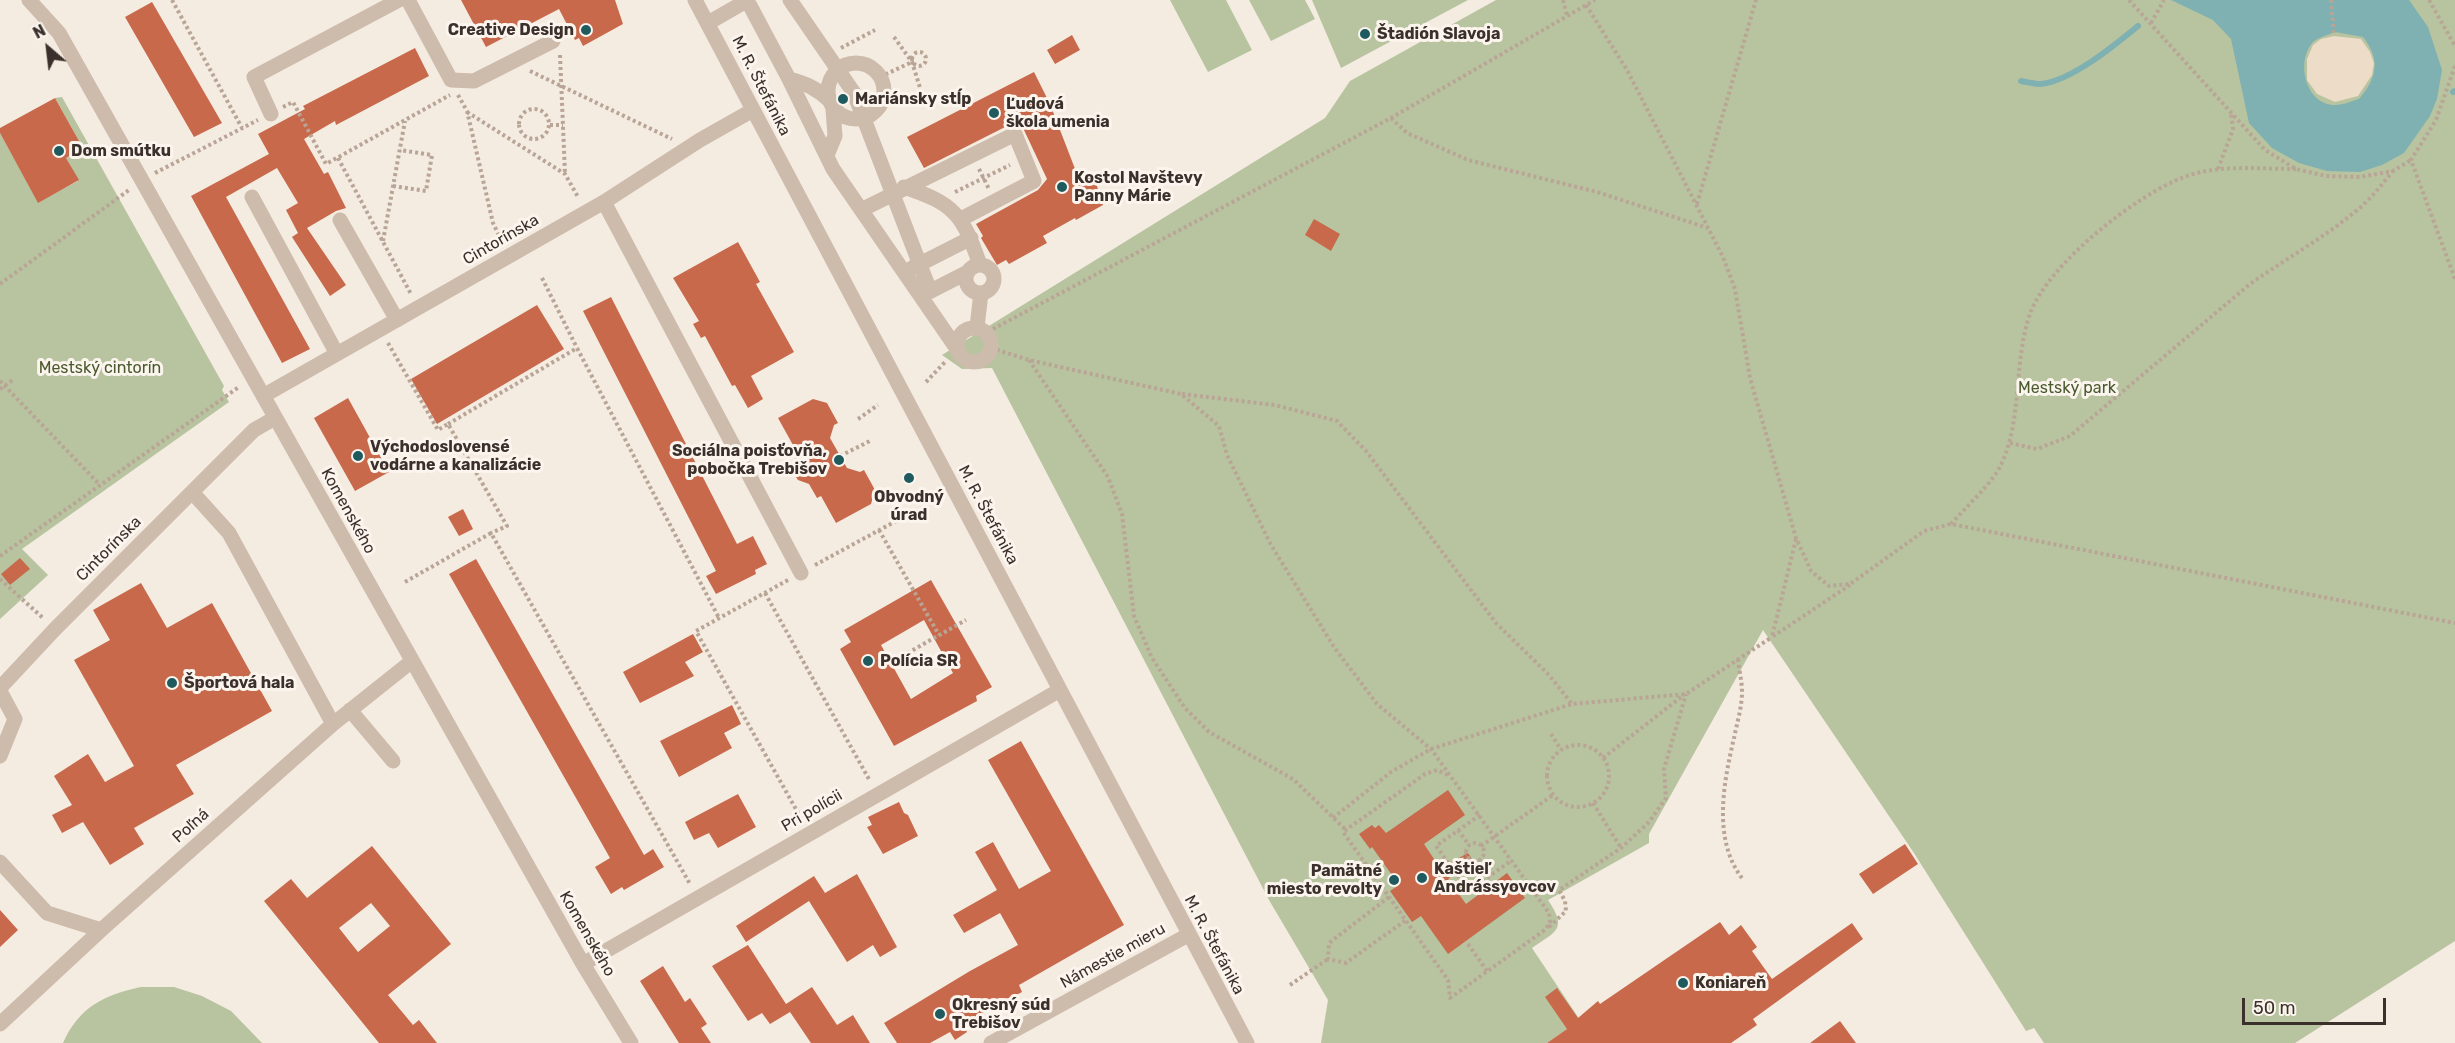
<!DOCTYPE html>
<meta charset="utf-8">
<style>
body{margin:0}
#map{position:relative;width:2455px;height:1043px;overflow:hidden;background:#f4ebe1;font-family:Rubik,sans-serif}
canvas{display:block}
.north{position:absolute;left:18px;top:18px;width:60px;height:60px;-webkit-text-stroke:4px #fbf5ee;paint-order:stroke;rotate:332deg;font-size:16px;font-weight:700;line-height:24px;text-align:center;color:#3b302b}
.north::after{content:'';display:block;margin:auto;width:21px;height:27px;background:#3b302b;clip-path:polygon(50% 0,100% 100%,50% 72%,0 100%)}
.scale{position:absolute;left:2242px;top:998px;width:144px;height:27px;box-sizing:border-box;border:3px solid #3b302b;border-top:0;padding-left:8px;font-size:18px;line-height:21px;white-space:nowrap;color:#3b302b;-webkit-text-stroke:4px #fbf5ee;paint-order:stroke}
</style>
<div id="map">
<canvas width="2455" height="1043"></canvas>
<div class="north">N</div>
<div class="scale">50 m</div>
</div>
<script>
const g = document.querySelector('canvas').getContext('2d');
g.lineJoin = 'round';
function paint(path, color) { g.fillStyle = color; g.fill(path, 'evenodd'); }
function stroke(path, color, width, dash) { g.strokeStyle = color; g.lineWidth = width; g.lineCap = dash ? 'butt' : 'round'; g.setLineDash(dash || []); g.stroke(path); }
function label(font, color, halo, rows, align = 'center') {
  g.font = font + ' Rubik,sans-serif'; g.lineWidth = 6; g.setLineDash([]); g.textBaseline = 'middle'; g.strokeStyle = halo; g.fillStyle = color; for (const [text, x, y, turn = 0] of rows) {
    g.save(); g.translate(x, y); g.rotate((+turn || 0) * Math.PI / 180); g.textAlign = isNaN(turn) ? turn : align; if (halo) g.strokeText(text, 0, 0); g.fillText(text, 0, 0); g.restore();
  }
}
const green = new Path2D(`
 M1170 0H1226L1252 50 1208 72Z
 M1249 0H1305L1315 19 1271 41Z
 M1312 0H1468L1341 68Z
 M1496 0H2455V941L2295 1043H2044L2034 1028 2026 1031 1914 853 1763 630 1649 834V843L1548 900C1568 930 1556 931 1532 948L1580 1020 1547 1043H1321L1328 1000 1269 900 992 368 962 369 942 355 1325 118 1350 81Z
 M62 97 224 386 222 390 229 402 22 549 48 575 0 619V133L38 202 78 181 66 158 83 148 55 98Z
 M141 987H174L202 996 231 1011 262 1043H63C79 1007 104 995 141 987Z`);
const plaza = new Path2D(`
 M2334 36 2361 39 2370 52 2374 63 2372 75 2358 96 2335 102 2317 94 2307 80V59L2313 45 2321 39Z`);
const water = new Path2D(`
 M2171 0H2409L2428 27 2442 70 2437 99 2430 116 2404 153 2382 165 2360 172 2327 171 2299 163 2272 148 2249 123 2231 39 2213 20ZM2335 32 2363 37C2381 60 2377 78 2359 99 2352 101 2343 105 2336 105 2306 106 2295 62 2313 42 2319 37 2328 35 2335 32Z`);
const stream = new Path2D(`
 M2021 81C2027 82 2034 84 2040 84 2070 82 2115 45 2138 26
 M2453 92 2455 91`);
const building = new Path2D(`
 M461 0H615L623 24 583 46 579 38 575 40 559 9 486 47Z
 M152 2 222 123 194 137 125 17Z
 M1072 35 1080 50 1055 64 1047 50Z
 M415 48 429 76 336 125 335 121 304 139 324 174 328 172 346 208 336 211 307 228 346 285 330 296 292 237 298 233 286 210 298 203 277 168 226 197 310 349 282 363 191 196 269 154 258 134 305 109 303 106Z
 M1034 72 1050 104 1077 174 1090 177 1096 183 1103 205 1076 220 1075 218 1043 236 1047 243 1009 264 1006 260 997 265 981 238 983 236 976 224 1038 190 1047 179 1024 130 1017 121 924 168 907 137Z
 M55 98 83 148 66 158 79 180 38 203 0 133V128Z
 M1314 219 1340 234 1331 251 1305 235Z
 M738 242 760 282 756 284 794 352 751 376 763 399 748 408 735 385 732 386 705 336 701 338 693 324 699 321 673 278Z
 M611 297 737 544 753 536 767 564 755 570 756 574 716 594 706 576 716 571 583 311Z
 M537 305 564 349 437 424 411 379Z
 M348 398 389 472 355 491 314 418Z
 M813 399 827 403 838 423 834 425 830 438 847 468 860 472 864 470 875 490 871 504 836 523 821 496 817 498 809 484 798 480 794 474 798 463 789 448 793 445 778 418Z
 M463 509 473 529 459 536 448 517Z
 M20 558 30 569 10 585 1 574Z
 M476 559 644 855 653 849 664 867 624 890 622 887 611 894 595 867 610 858 449 574Z
 M931 580 992 687 976 696 977 701 894 746 840 649 851 642 844 630ZM924 620 953 673 911 699 881 645Z
 M141 583 167 628 212 603 272 711 176 765 194 794 134 828 144 844 110 865 83 822 62 833 52 815 72 805 54 776 88 754 105 782 134 766 74 660 110 640 93 610Z
 M693 634 703 652 685 662 694 676 640 703 623 672Z
 M732 705 741 724 724 733 732 748 679 777 660 741Z
 M1021 741 1124 925 1019 985 1022 992 963 1024 967 1032 955 1040 950 1032 930 1043H897L884 1023 970 971 1018 945 1000 913 964 933 953 915 997 890 975 852 993 842 1019 889 1051 871 988 760Z
 M1448 790 1465 815 1424 844 1440 868 1468 853 1472 859 1448 879 1466 904 1507 873 1525 898 1448 954 1421 916 1412 922 1390 891 1399 885 1372 847 1370 849 1359 834 1372 825 1375 828 1379 825 1386 833Z
 M738 794 756 827 718 848 709 833 694 840 685 822Z
 M899 802 904 813 908 815 918 836 883 854 867 827 872 825 868 817Z
 M1905 844 1918 864 1873 894 1859 874Z
 M372 846 451 944 388 995 413 1025 419 1020 437 1043H379L264 901 291 879 307 898ZM371 903 390 926 358 952 339 928Z
 M857 874 897 947 880 957 873 945 847 962 809 901 746 942 736 926 814 876 825 893Z
 M0 910 18 930 0 947Z
 M1720 922 1729 935 1741 925 1757 947 1752 951 1772 979 1852 923 1863 939 1753 1019 1757 1025 1731 1043H1547L1567 1029 1545 997 1557 988 1578 1018 1598 1001 1600 1004Z
 M748 945 786 1004 812 987 837 1025 853 1015 870 1043H811L790 1012 770 1024 762 1013 748 1021 712 966Z
 M663 966 685 1002 690 998 707 1024 701 1028 711 1043H679L640 981Z
 M1840 1021 1856 1043H1810Z`);
const path = new Path2D(`
 M172 0 242 128
 M1563 0 1567 16
 M2129 0 2265 150 2296 169 2326 176 2360 177 2393 171 2411 160
 M2331 0 2334 36
 M2429 0 2455 46
 M1586 5 1627 70 1723 257 1735 289 1750 378 1796 538 1811 571 1829 586 1850 584 1924 531 1951 524 2455 623
 M2151 23 2164 0
 M894 37 912 62 921 91
 M841 48 875 30
 M912 59a7 7 0 1 1 14 0a7 7 0 1 1-14 0Z
 M560 55 565 174
 M2455 66 2436 120 2411 160 2455 279
 M530 71 672 139
 M880 77 912 62
 M458 95 467 111 493 223 502 242
 M283 107 293 102 326 164 450 95
 M519 124a15 15 0 1 1 30 0a15 15 0 1 1-30 0Z
 M467 112 565 174 578 197
 M1391 118 1407 133 1468 160 1597 192 1708 228
 M550 125H563
 M338 158 411 294
 M979 169 989 189
 M2218 169 2233 129 2231 113
 M155 173 258 120
 M393 186 426 191 432 155 400 150
 M955 192 1010 165
 M1697 204 1756 0
 M383 241 405 121
 M542 278 577 348
 M0 284 129 190
 M993 329 1391 118 1595 0
 M388 343 438 430 448 424 507 526 491 533
 M991 348 1029 360 1181 394 1219 426 1227 455 1271 545 1334 647 1377 704 1431 749 1549 913 1550 922 1546 929 1450 998 1448 980 1343 832 1425 774 1437 770 1450 776
 M1029 360 1108 477 1122 514 1134 616 1152 658 1185 708 1209 732 1293 779 1346 830
 M0 381 100 485
 M926 382 946 361
 M0 389 14 379
 M1182 394 1275 405 1337 421 1366 451 1496 623 1549 675 1572 704 1686 694 1772 637
 M858 419 878 405
 M448 424 577 348 719 618
 M2010 443 2037 449 2070 436 2250 284C2287 258 2327 236 2362 206 2373 196 2383 183 2393 171
 M840 456 870 441
 M1951 524C1965 508 1993 482 2001 465 2023 418 2013 362 2030 314 2047 265 2136 195 2184 177 2219 164 2259 169 2296 169
 M879 530 939 635
 M1796 539 1772 637 1850 585
 M0 556 239 387
 M815 565 909 514
 M0 579 44 619
 M788 580 696 631 802 820
 M405 582 491 533 690 884
 M765 593 870 781
 M897 659 966 620
 M1738 659C1739 670 1742 681 1742 692 1742 707 1737 723 1734 738 1724 781 1712 839 1742 878
 M1551 734 1561 750
 M1547 776a31 31 0 1 1 62 0a31 31 0 1 1-62 0Z
 M1603 758 1685 694
 M1593 803 1621 848
 M1480 815 1436 846 1469 891 1512 860
 M1333 818 1391 772 1431 749 1572 704
 M1458 830 1469 845
 M1466 852a9 9 0 1 1 18 0a9 9 0 1 1-18 0Z
 M1481 846 1553 795
 M1479 859 1491 875
 M1452 867 1467 856
 M1389 897 1329 943 1328 959 1346 963 1406 920
 M1549 927 1566 911 1565 901 1559 890 1621 848 1649 822 1666 798 1664 769 1686 694
 M1468 944 1487 971
 M1290 985 1328 959`);
const minor = new Path2D(`
 M29 0 59 33 583 964 631 1043
 M408 0 451 80 474 81 553 41
 M695 0 1247 1043
 M747 0 789 79 833 169 957 349
 M790 0 854 93 930 291
 M708 23 748 0
 M828 91a28 28 0 1 1 56 0a28 28 0 1 1-56 0Z
 M789 79C805 83 816 88 829 100
 M271 114 254 77 399 0
 M827 155 835 136 833 109
 M904 187C956 204 963 216 980 265
 M252 197 337 354
 M604 202 801 573
 M861 210 1015 134 1034 181 961 219
 M340 220 397 320
 M966 279a14 14 0 1 1 28 0a14 14 0 1 1-28 0Z
 M912 268 971 238
 M923 295 968 272
 M977 327 981 293
 M957 345a17 17 0 1 1 34 0a17 17 0 1 1-34 0Z
 M263 396 604 202 700 140 753 110
 M192 492 229 533 333 724
 M0 688 55 629 254 430 275 418
 M0 691 15 719 0 756
 M350 710 393 761
 M0 862 47 913 101 930
 M583 964 1060 690
 M0 1024 101 930 333 724 412 661
 M991 1043 1188 935`);
const markers = [
 [586,30,6,"#1f5a5e"],
 [1365,34,6,"#1f5a5e"],
 [843,99,6,"#1f5a5e"],
 [994,113,6,"#1f5a5e"],
 [59,151,6,"#1f5a5e"],
 [1062,187,6,"#1f5a5e"],
 [358,456,6,"#1f5a5e"],
 [839,460,6,"#1f5a5e"],
 [909,478,6,"#1f5a5e"],
 [868,661,6,"#1f5a5e"],
 [172,683,6,"#1f5a5e"],
 [1422,878,6,"#1f5a5e"],
 [1394,880,6,"#1f5a5e"],
 [1683,983,6,"#1f5a5e"],
 [940,1014,6,"#1f5a5e"]
];
const poiNames = [
 ["Creative Design",574,30,"right"],
 ["Štadión Slavoja",1377,34],
 ["Mariánsky stĺp",855,99],
 ["Ľudová",1006,104],
 ["škola umenia",1006,122],
 ["Dom smútku",71,151],
 ["Kostol Navštevy",1074,178],
 ["Panny Márie",1074,196],
 ["Východoslovensé",370,447],
 ["vodárne a kanalizácie",370,465],
 ["Sociálna poisťovňa,",827,451,"right"],
 ["pobočka Trebišov",827,469,"right"],
 ["Obvodný",909,497,"center"],
 ["úrad",909,515,"center"],
 ["Polícia SR",880,661],
 ["Športová hala",184,683],
 ["Kaštieľ",1434,869],
 ["Andrássyovcov",1434,887],
 ["Pamätné",1382,871,"right"],
 ["miesto revolty",1382,889,"right"],
 ["Koniareň",1695,983],
 ["Okresný súd",952,1005],
 ["Trebišov",952,1023]
];
const streetNames = [
 ["M. R. Štefánika",761,86,63],
 ["Cintorínska",501,240,-30],
 ["Komenského",348,511,61],
 ["M. R. Štefánika",988,515,62],
 ["Cintorínska",109,549,-45],
 ["Pri polícii",812,811,-30],
 ["Poľná",191,826,-42],
 ["Komenského",587,934,60],
 ["M. R. Štefánika",1214,945,62],
 ["Námestie mieru",1113,956,-29]
];
const parkNames = [
 ["Mestský cintorín",100,368],
 ["Mestský park",2067,388]
];
paint(green, '#b8c4a0');
paint(plaza, '#ecdcc8');
paint(water, '#7fb0b2');
stroke(stream, '#7fb0b2', 6);
paint(building, '#c8694b');
stroke(path, '#b9a596', 4, [3, 3]);
stroke(minor, '#cdbbac', 15);
for (const [x, y, r, color] of markers) { const dot = new Path2D(); dot.arc(x, y, r, 0, 2 * Math.PI); g.fillStyle = color; g.fill(dot); stroke(dot, '#fbf5ee', 2); }
label('bold 16px', '#3b302b', '#fbf5ee', poiNames, 'left');
label('16px', '#3b302b', '#fbf5ee', streetNames);
label('16px', '#4a5a2e', '#fbf5ee', parkNames);
</script>
